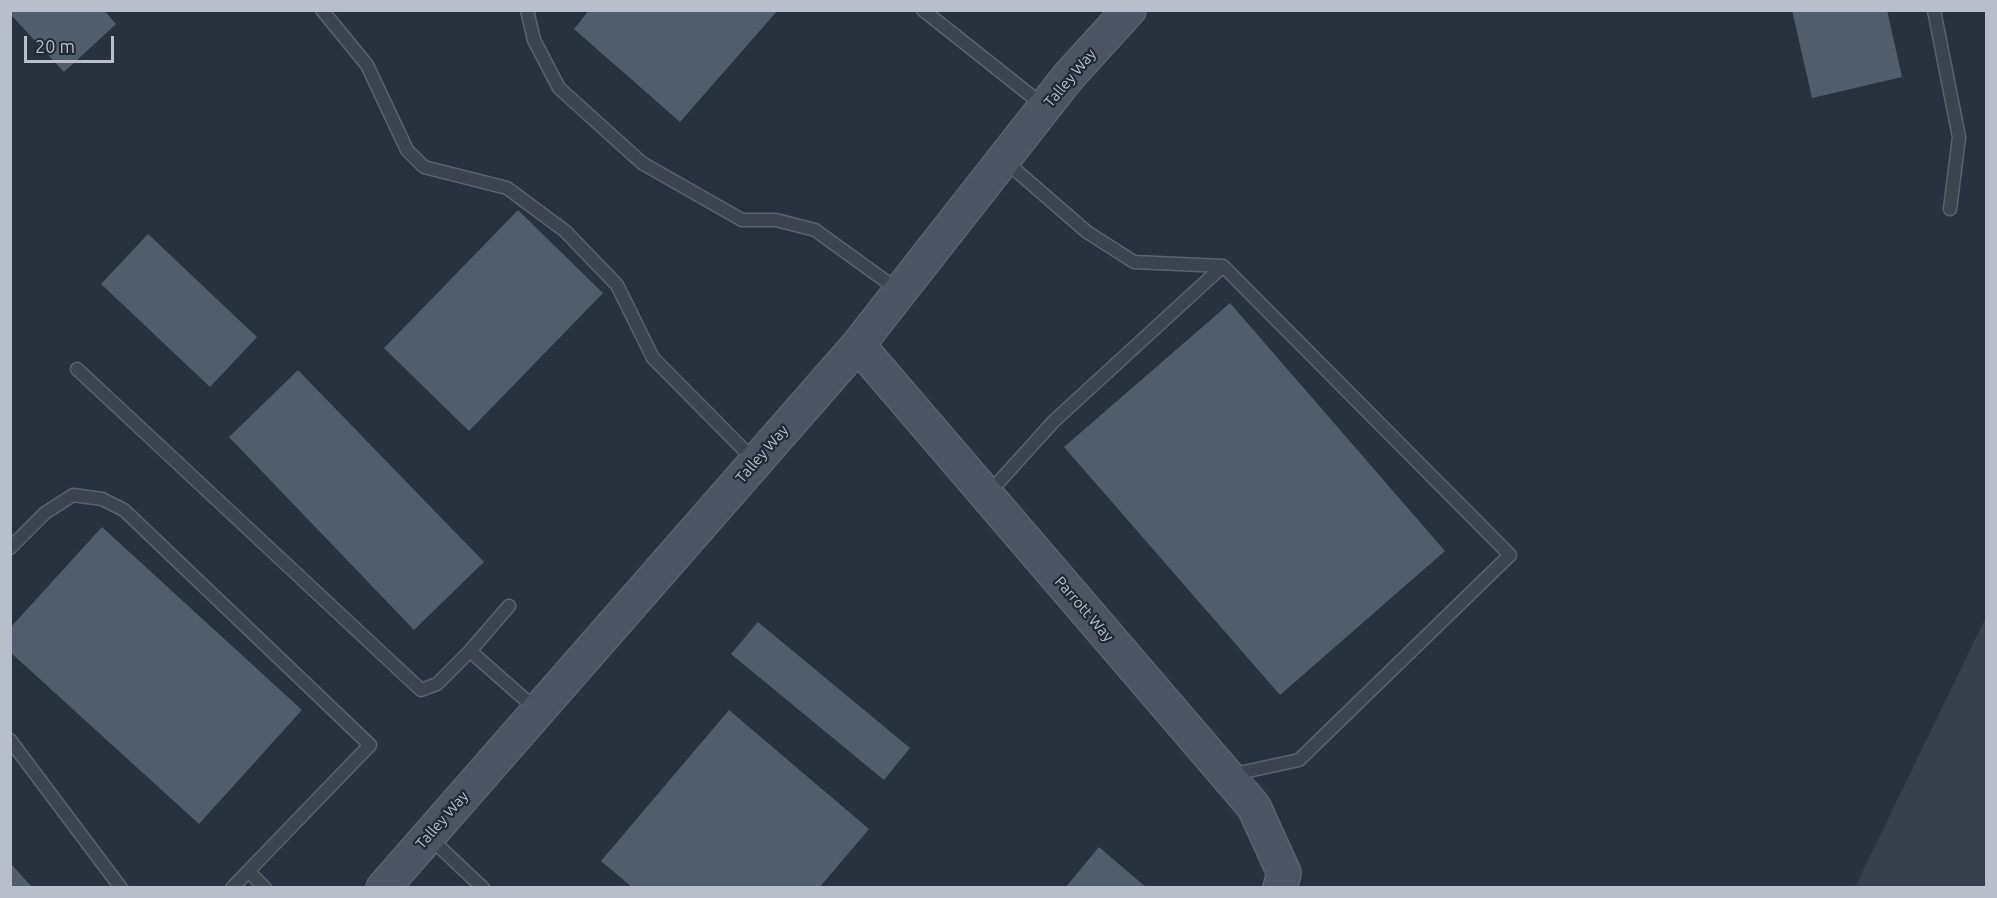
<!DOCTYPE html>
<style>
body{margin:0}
#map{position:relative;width:1997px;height:898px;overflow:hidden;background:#28323f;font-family:Ubuntu,sans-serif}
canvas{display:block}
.frame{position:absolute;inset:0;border:12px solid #b8bfca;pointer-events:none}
.scale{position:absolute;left:24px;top:36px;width:90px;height:27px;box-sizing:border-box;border:3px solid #b8bfca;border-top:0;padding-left:8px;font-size:18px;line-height:21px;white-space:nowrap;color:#b8bfca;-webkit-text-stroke:4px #202934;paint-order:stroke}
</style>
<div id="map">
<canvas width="1997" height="898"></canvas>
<div class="frame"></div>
<div class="scale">20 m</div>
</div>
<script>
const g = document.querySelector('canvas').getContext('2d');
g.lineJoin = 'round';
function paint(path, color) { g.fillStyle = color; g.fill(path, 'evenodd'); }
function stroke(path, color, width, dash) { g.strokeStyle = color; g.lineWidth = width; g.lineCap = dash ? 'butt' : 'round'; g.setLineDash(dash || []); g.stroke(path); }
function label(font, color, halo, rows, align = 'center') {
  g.font = font + ' Ubuntu,sans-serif'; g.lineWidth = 4.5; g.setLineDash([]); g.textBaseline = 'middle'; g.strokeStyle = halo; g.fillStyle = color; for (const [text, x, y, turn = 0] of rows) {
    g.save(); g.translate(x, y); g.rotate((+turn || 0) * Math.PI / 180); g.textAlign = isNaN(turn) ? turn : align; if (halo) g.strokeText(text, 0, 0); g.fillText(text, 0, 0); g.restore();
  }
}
const airport = new Path2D(`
 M1986 617V887H1855Z`);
const building = new Path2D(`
 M10 10H104L116 24 64 72 10 14Z
 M589 10H778L680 122 574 29Z
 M1792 10H1887L1902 77 1812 98Z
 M518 210 603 293 469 431 384 348Z
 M148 234 257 337 210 387 101 284Z
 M1230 303 1445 551 1280 695 1064 447Z
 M298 370 484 562 414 630 229 437Z
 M102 527 302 710 199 824 10 652V628Z
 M758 622 910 748 884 780 731 654Z
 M729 710 869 829 819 888H633L601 861Z
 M1099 847 1147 888H1065Z
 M10 863 33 888H10Z`);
const lane = new Path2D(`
 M322 10 367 65 407 150 424 167 507 188 565 231 617 285 653 358 755 461
 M527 10 534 40 559 88 642 163 742 220H776L815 230 898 290
 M923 10 1044 106
 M1934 10 1959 137 1950 209
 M1004 160 1087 232 1134 262 1223 266 1510 555 1299 760 1230 775
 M77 369 421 690 437 684 470 651 537 710
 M988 494 1054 421 1223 266
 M10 548 45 513 73 495 102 499 124 510 370 745 232 888
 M470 651 509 606
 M10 740 121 888
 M429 837 483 888
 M248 871 265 888`);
const secondary = new Path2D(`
 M858 345 1254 807 1284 873 1280 888
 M383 888 858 345 1068 77 1129 10`);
const streetNames = [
 ["Talley Way",1070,78,-50],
 ["Talley Way",762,454,-49],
 ["Parrott Way",1084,609,49],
 ["Talley Way",442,820,-49]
];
paint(airport, '#363f4c');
paint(building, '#515d6a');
stroke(lane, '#59626d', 15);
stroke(secondary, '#59626d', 36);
stroke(lane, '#3c444f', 12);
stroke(secondary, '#4a5462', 33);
label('15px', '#b8bfca', '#202934', streetNames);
</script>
